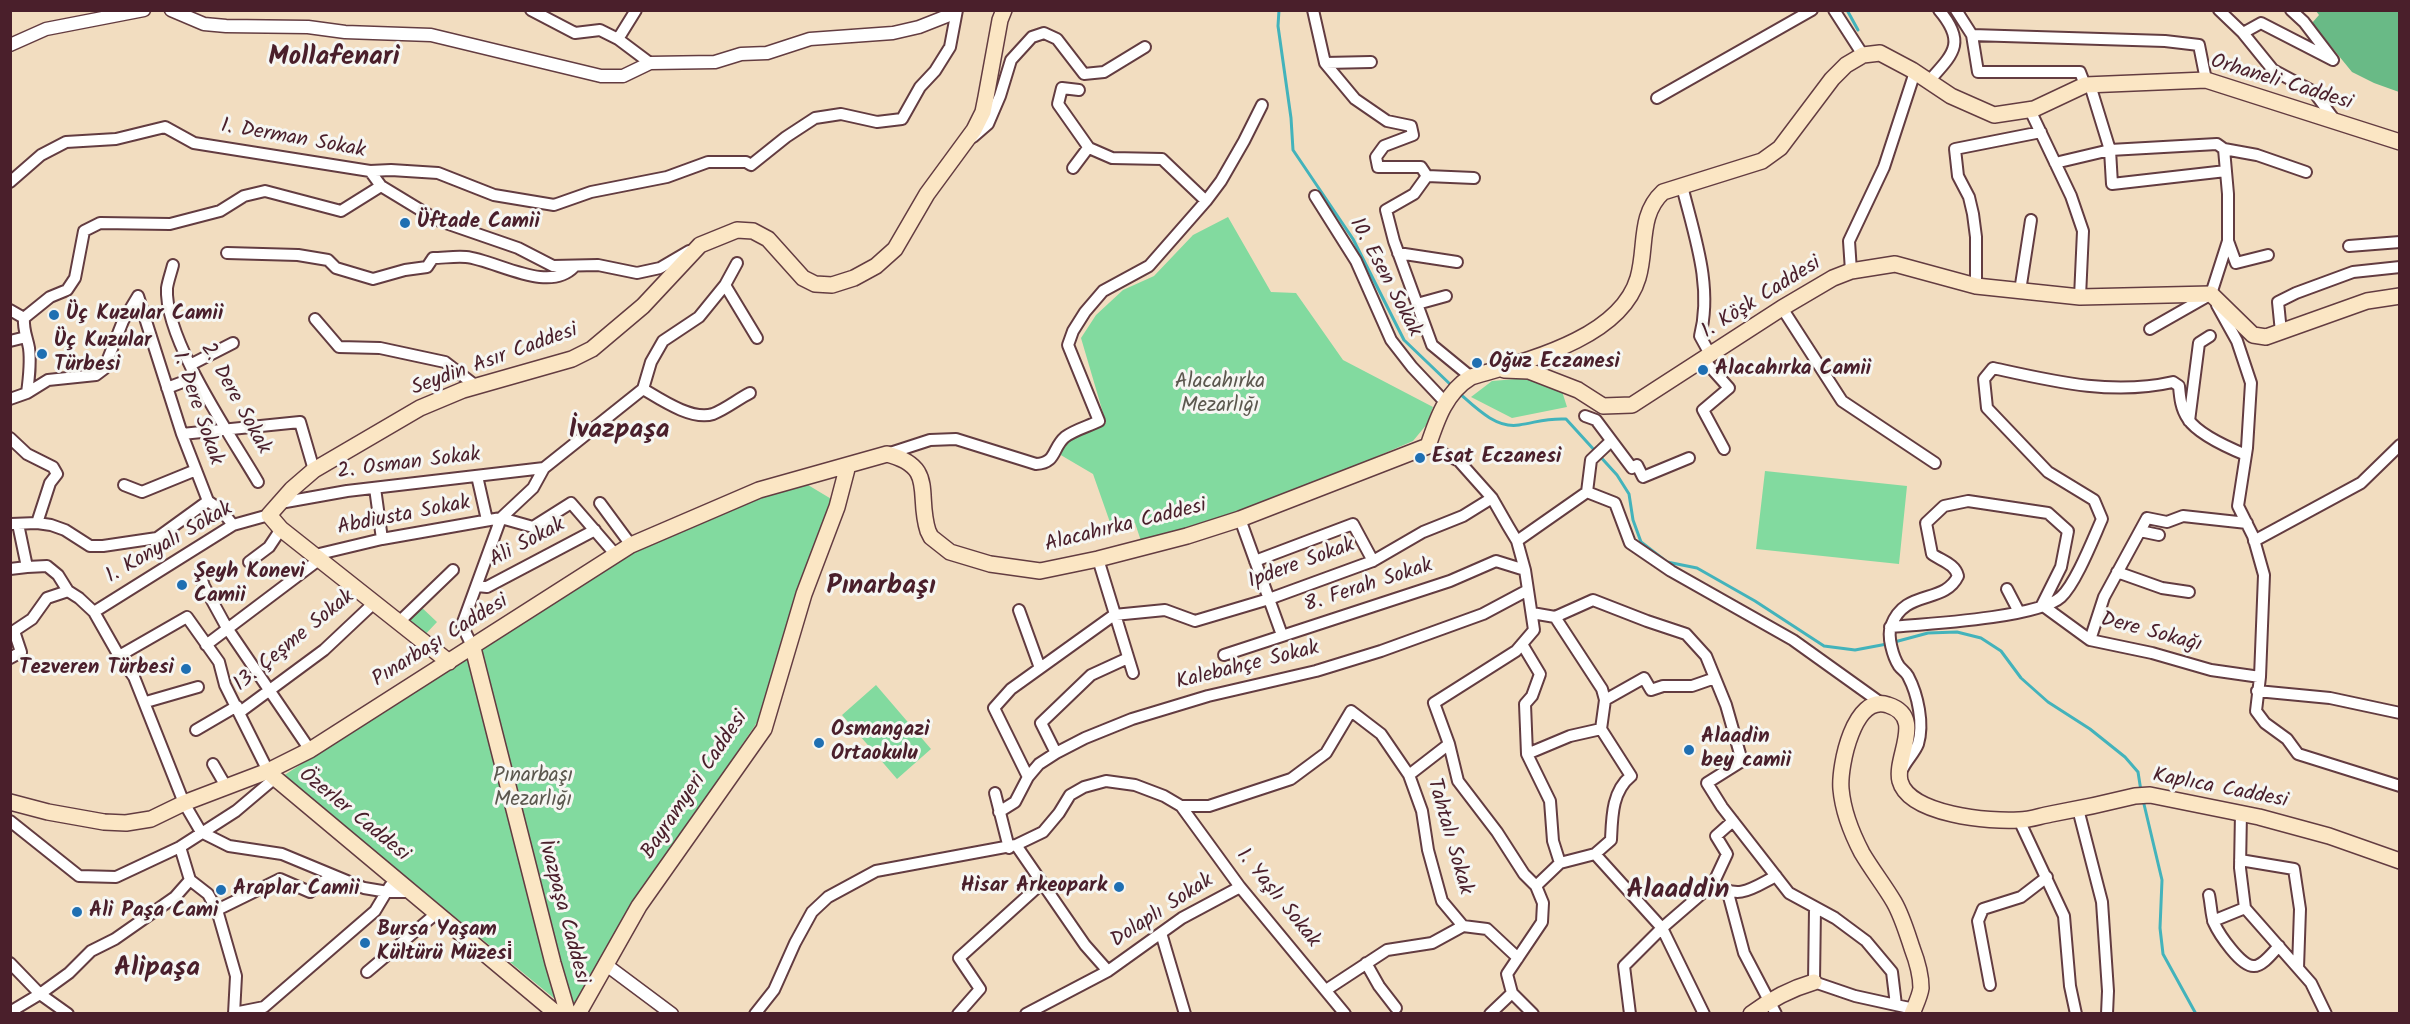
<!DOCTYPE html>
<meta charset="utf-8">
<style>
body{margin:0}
#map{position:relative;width:2410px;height:1024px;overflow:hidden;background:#f2ddc0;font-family:Kalam,sans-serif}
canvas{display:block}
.frame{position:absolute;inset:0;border:12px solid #4a1f2b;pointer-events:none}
</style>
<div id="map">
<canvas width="2410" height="1024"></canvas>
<div class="frame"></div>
</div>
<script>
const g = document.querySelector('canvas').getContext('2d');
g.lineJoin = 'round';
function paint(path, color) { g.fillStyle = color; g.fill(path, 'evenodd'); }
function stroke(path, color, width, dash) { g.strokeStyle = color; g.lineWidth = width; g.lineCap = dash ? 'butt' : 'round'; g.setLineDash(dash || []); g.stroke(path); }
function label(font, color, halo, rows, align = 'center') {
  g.font = font + ' Kalam,sans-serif'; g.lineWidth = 6; g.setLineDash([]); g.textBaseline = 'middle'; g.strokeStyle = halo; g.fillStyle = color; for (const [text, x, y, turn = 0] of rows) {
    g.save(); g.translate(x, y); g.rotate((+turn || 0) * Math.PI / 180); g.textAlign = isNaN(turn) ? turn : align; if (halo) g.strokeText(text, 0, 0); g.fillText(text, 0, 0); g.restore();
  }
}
const green = new Path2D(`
 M1228 217 1271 292 1296 293 1343 360 1433 407 1427 424 1413 441 1287 495 1142 544 1135 523 1112 528 1093 474 1059 454 1071 439 1106 423 1081 338 1096 315 1123 290 1154 276 1193 235Z
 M1528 378 1561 388 1567 407 1512 418 1471 397 1492 381Z
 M1765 471 1907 486 1899 564 1756 549Z
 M808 485 833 500 802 576 770 687 758 721 611 939 572 1013 283 776 632 550 764 497Z
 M418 604 437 622 421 639 399 622Z
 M876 685 931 749 897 779 842 715Z`);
const forest = new Path2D(`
 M2316 11H2399V92L2374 83 2352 72 2312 23 2319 15Z`);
const stream = new Path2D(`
 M1279 10 1278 26 1291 118 1293 150 1353 239 1404 340 1452 386
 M1847 10 1858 30
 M1459 393C1475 407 1496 429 1519 425 1538 422 1546 418 1566 419L1617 475 1629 494 1633 520 1641 542 1667 562 1697 568 1755 601 1824 646 1855 650 1887 644 1928 633 1957 632 1981 638 2001 651 2021 678 2048 702 2090 729 2125 757 2138 772 2141 791
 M2143 800 2162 880 2160 928 2163 954 2196 1014`);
const minor = new Path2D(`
 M531 10 575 33 600 30 618 39 650 63
 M1313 10 1325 63 1355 99 1387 121 1411 126 1413 135 1384 146 1376 157 1378 167H1421L1427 176 1414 194 1386 210 1394 241 1432 345 1471 377
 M1834 10 1863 55
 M1956 10 1972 35 1978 72H2080L2085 85
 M2219 10 2243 33 2273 70 2314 92 2336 122
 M2243 33 2261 23 2333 60 2304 22 2291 10
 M1972 35 2165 41 2199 45 2206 80
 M618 39 636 10
 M1325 63 1371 62
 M1929 81C1953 54 1967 43 1939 10
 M2090 85 2110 150 2112 184 2226 171
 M1079 90 1062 88 1058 104 1089 148 1112 158 1162 159 1206 201
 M1657 98 1812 10
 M2030 110 2071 196 2083 231 2080 297
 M973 137 988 124 1000 96 1011 60 1032 37 1044 33 1057 39 1084 74 1104 72 1145 47
 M2055 163 2110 150 2217 144 2224 149 2257 155 2306 172
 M1073 168 1088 148
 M370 171 391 170 438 173 494 195 554 205 591 192 667 177 708 162H746L751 165 786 137 815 118 841 114 877 122 902 119 920 87 935 71 950 47 957 10
 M1427 176 1474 178
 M10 182 41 155 66 142 116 139 165 127 194 143 370 171 381 186 437 220 518 248 553 266 598 265 637 273 660 268 689 251
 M1682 186C1694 235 1713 286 1700 336L1711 356
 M1315 196 1356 261 1391 340 1412 367 1445 402
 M2228 241 2236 263 2268 255
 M2349 246 2400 242
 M227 253 298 255 328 260 336 268 373 279 405 270 427 267 433 258C443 258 455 256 466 257 496 260 548 294 574 267
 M1398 253 1457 262
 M173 265C171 273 168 281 167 288 164 339 231 436 258 482
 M1851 271 1849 241 1884 167 1915 72
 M725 285 757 338
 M1976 286V237L1973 214 1969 197 1958 176 1955 149 2041 132
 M2020 291 2031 220
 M2211 294 2228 241V194L2224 149
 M138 296 182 434 208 501 222 511 233 525
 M1417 304 1446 296
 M2217 305 2237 341 2251 383 2247 448 2238 506 2253 536 2264 575 2260 677 2256 711 2265 723 2287 739 2298 754 2400 786
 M1782 308 1842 401 1935 463
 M10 310 24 318
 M315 319 339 347 380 348 445 362 476 386
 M2150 329 2208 296
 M2281 332 2278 302 2296 293 2353 272 2400 267
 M10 341 26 337
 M1704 360 1729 388 1703 410 1724 449
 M190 365 233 343
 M167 388 196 377
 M643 389 651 362 663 341 699 317 725 285 737 263
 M643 389C660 399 692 421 713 414 726 409 738 399 750 393
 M27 393 48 380 96 375 104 369 123 321 138 296
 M10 399 27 393C29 378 31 363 29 348 27 337 23 330 24 318L50 297 67 290 75 278 84 231 100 223 170 224 220 211 244 196 265 191 341 211 381 186
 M1585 416 1596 420 1632 468 1637 465 1643 477 1689 458
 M2189 421 2199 343 2210 336
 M182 434 300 422 314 470
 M10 438 27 454 53 467 57 474 50 483 37 523 11 524
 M1428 446 1459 461 1492 498 1508 526 1517 541 1525 570 1534 630 1516 651 1434 703 1449 744 1458 781 1497 832 1524 874 1536 886
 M887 454 930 440 956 439 1036 464C1057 463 1052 448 1065 437 1074 430 1089 426 1099 421L1068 345 1073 331 1085 312 1103 291 1149 266 1206 201 1221 181 1244 141 1262 105
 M477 476 487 520
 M124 485 142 492 196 470
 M375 488 382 539
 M1587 492 1615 503 1630 543 1671 571 1793 640 1881 703
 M280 503 347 491 544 468
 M600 503 631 545
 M1240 519 1282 635
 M37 523 51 525 65 530 90 546H103L157 538 208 501
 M18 524 27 567 47 566 58 575 68 591 79 598 94 612 119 656 134 677 184 803 201 832 229 846 282 854 364 888 388 892H411
 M2140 531 2159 535
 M1517 541 1587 492 1591 460 1610 442
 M2254 541 2361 483 2400 445
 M315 555 382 539 501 518 533 527 571 503 616 555
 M1098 559 1133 673
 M1255 561 1353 524 1373 561
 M249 562 269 547 281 529
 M10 569 27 567
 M2117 572 2162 588 2189 592
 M200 574 204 586 227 628 310 750
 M477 586 487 587 595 530
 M2007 589 2019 612
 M2042 605 2090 640 2152 653 2211 670 2260 677
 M1019 610 1040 668
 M94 612 233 525 269 515
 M1532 613 1555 617 1602 689 1605 700 1601 729
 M1555 617 1593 600 1647 621 1686 634 1706 656 1726 705 1742 761 1707 783 1722 807 1789 893 1835 918 1866 941 1892 972 1896 1005
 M399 622 453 570
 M1890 627C1925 624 2038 618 2061 597 2076 583 2093 539 2102 519L2094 500 2048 472 1987 408 1984 379 1993 368C2052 381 2112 396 2173 382L2179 386C2180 398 2181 409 2188 419 2198 434 2229 448 2246 455
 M2090 640 2104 597 2147 518 2167 522 2183 516 2247 523
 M1522 644 1540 674 1532 696 1525 704 1527 754 1550 801 1553 841 1560 863
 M206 645 320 559
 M473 648 462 625 501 518 533 488 544 468 643 389
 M1224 655 1450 581 1496 561 1525 570
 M119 656 187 617 219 662 225 685 268 771
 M10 658 21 652 14 631 32 619 47 598 68 591
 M2257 691 2330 698 2400 713
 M1605 700 1644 678 1651 690 1663 686H1692L1715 678
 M146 702 198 687
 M240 712 324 650 375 602
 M196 730 237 706
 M1056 753 1041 723 1091 675 1128 658
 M1527 754 1570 736 1601 729
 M213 764 227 788
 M1903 768C1907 760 1915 752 1918 744 1924 724 1918 695 1908 676 1906 672 1902 670 1899 666 1893 657 1887 636 1891 626 1905 588 1944 605 1958 576 1955 564 1942 561 1932 554L1926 523 1944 506 1968 501 2048 513 2068 531 2061 567 2042 605
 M1409 775 1449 744
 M1028 777 994 708 1011 689 1114 615 1165 610 1195 621 1269 599 1373 561 1423 532 1463 516 1492 498
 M995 793 1009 848
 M1181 806H1209L1291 779 1326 753 1351 711 1381 734 1409 775 1422 811 1428 850 1442 901 1463 926 1487 929 1518 958
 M2078 809 2102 902 2108 991 2107 1014
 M999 812 1015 802 1028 777 1039 764 1056 753 1085 738 1132 719 1208 696 1316 671 1381 651 1483 614 1528 590
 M2241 812 2240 868 2245 908 2311 983 2326 1014
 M2019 820 2064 916 2070 986 2076 1014
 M10 821 79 876 116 877 180 847 236 811 275 778
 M1016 845 1085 945 1108 971
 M180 847 190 880
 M1595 854 1662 928 1704 1014
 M2240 860 2294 869 2300 909 2298 968
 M190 880 208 894 217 910 236 976 234 1014
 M1713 884C1740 900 1751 889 1776 876
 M1728 893 1744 953 1776 1014
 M2209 895C2211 904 2211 915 2214 923 2219 934 2241 967 2254 966 2263 966 2273 952 2279 946
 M1815 908 1814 982 1855 996 1914 1009
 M217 910 280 879 310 892 332 875
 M2213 921 2245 908
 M1161 933 1185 1014
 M10 963 40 994 68 1014
 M1366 963 1379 986 1396 1008
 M367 972 438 912
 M1990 985 1978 921 1983 909 2021 897 2047 877
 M1326 990 1387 950 1432 943 1463 926
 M10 1012 40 994 69 973 91 951 115 939 175 897 190 880
 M234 1013 264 1007 375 911 390 886
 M755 1014 774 990 795 943 812 912 828 897 876 871 1016 845 1043 832 1059 813 1070 795 1084 787 1106 781 1135 785 1164 796 1181 806 1240 887 1345 1014
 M958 1014 980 989 959 958 1042 883
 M1026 1014 1108 971 1182 918 1240 887
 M1490 1014 1512 993
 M1533 1014 1512 993 1507 974 1542 922 1543 903 1536 886 1560 863 1595 854 1611 840C1612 817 1612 791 1631 776L1601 729
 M1630 1014 1624 966 1662 928 1713 884 1727 854 1716 836 1733 821`);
const tertiary = new Path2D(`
 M171 10 204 24 226 26 308 27 345 32 431 35 601 76H623L650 63 715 62 741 54 767 53 810 39 893 33 919 27 947 16 952 10
 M10 45 46 29 144 10
 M605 964 672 1014`);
const secondary = new Path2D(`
 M1504 370 1529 371 1578 390 1603 406 1632 405 1782 308 1833 278 1851 271 1895 264 1976 286 2080 297 2211 294 2253 335 2266 337 2367 301 2400 296
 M473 648 553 963 568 1014
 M449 662 281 529 269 515 292 489 314 470 420 408 463 390 572 359 592 349 643 306 700 245 737 230 753 231 768 239 803 278 815 284 832 285 854 278 876 266 895 249 927 194 974 130 983 112 986 97 1000 20 1004 10
 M268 771 275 778 557 1014
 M10 802 48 812 104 822 126 823 151 819 184 803 268 771 310 750 631 545 759 490 887 454C937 467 916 494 928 531L931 537 950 552 990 564 1040 571 1098 559 1187 536 1240 519 1428 446C1437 419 1446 392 1471 377 1525 361 1620 339 1638 278 1647 248 1638 215 1663 192L1762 161 1780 148 1832 79 1846 65 1863 55 1880 53 1912 70 1951 96 1994 115 2034 109 2085 85 2206 80 2400 142
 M578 1014 639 906 764 729 804 594 837 507 848 465
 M1751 1014C1771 999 1790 989 1814 982
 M1912 1014C1915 1006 1920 996 1921 988 1921 974 1917 961 1912 948 1907 933 1902 916 1894 902 1884 885 1872 870 1862 853 1851 832 1843 812 1841 789 1839 766 1854 693 1888 705 1926 717 1894 757 1900 781 1909 815 1991 822 2019 820 2030 820 2040 816 2051 814 2079 809 2107 803 2135 796L2150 795 2259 817 2329 836 2400 861`);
const markers = [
 [405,223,6,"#1f6fb2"],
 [54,315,6,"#1f6fb2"],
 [42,354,6,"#1f6fb2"],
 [1477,363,6,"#1f6fb2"],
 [1703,370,6,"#1f6fb2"],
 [1420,458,6,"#1f6fb2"],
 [182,585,6,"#1f6fb2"],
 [186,669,6,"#1f6fb2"],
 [819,743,6,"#1f6fb2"],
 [1689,750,6,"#1f6fb2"],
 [1119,887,6,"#1f6fb2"],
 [221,890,6,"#1f6fb2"],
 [77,912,6,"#1f6fb2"],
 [365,943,6,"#1f6fb2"]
];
const streetNames = [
 ["Orhaneli Caddesi",2281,84,17],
 ["1. Derman Sokak",293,140,10],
 ["10. Esen Sokak",1384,278,62],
 ["1. Köşk Caddesi",1762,299,-32],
 ["Seydin Asır Caddesi",495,361,-20],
 ["2. Dere Sokak",234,399,61],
 ["1. Dere Sokak",196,409,71],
 ["2. Osman Sokak",409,465,-7],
 ["Abdiusta Sokak",404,517,-11],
 ["Alacahırka Caddesi",1126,527,-14],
 ["1. Konyalı Sokak",170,544,-30],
 ["Ali Sokak",528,544,-28],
 ["Ipdere Sokak",1302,565,-20],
 ["8. Ferah Sokak",1369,587,-18],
 ["Dere Sokağı",2151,634,15],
 ["13. Çeşme Sokak",295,642,-39],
 ["Pınarbaşı Caddesi",441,642,-32],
 ["Kalebahçe Sokak",1248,667,-14],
 ["Bayramyeri Caddesi",696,786,-56],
 ["Kaplıca Caddesi",2220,790,11],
 ["Özerler Caddesi",353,816,39],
 ["Tahtalı Sokak",1448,837,74],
 ["1. Yaşlı Sokak",1277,899,51],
 ["İvazpaşa Caddesi",562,912,75],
 ["Dolaplı Sokak",1163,912,-33]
];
const poiNames = [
 ["Üftade Camii",417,223],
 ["Üç Kuzular Camii",66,315],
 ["Üç Kuzular",54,342],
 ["Türbesi",54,366],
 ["Oğuz Eczanesi",1489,363],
 ["Alacahırka Camii",1715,370],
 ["Esat Eczanesi",1432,458],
 ["Şeyh Konevi",194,573],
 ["Camii",194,597],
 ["Tezveren Türbesi",174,669,"right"],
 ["Osmangazi",831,731],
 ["Ortaokulu",831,755],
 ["Alaadin",1701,738],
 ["bey camii",1701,762],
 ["Hisar Arkeopark",1107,887,"right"],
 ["Araplar Camii",233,890],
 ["Ali Paşa Cami",89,912],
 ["Bursa Yaşam",377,931],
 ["Kültürü Müzesi̇",377,955]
];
const parkNames = [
 ["Alacahırka",1220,383],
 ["Mezarlığı",1220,407],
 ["Pınarbaşı",533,777],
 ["Mezarlığı",533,801]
];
const districtNames = [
 ["Mollafenari",334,59],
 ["İvazpaşa",619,432],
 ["Pınarbaşı",881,588],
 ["Alaaddin",1678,892],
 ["Alipaşa",157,970]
];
paint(green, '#82da9f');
paint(forest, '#69ba86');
stroke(stream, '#43b3bb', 3);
stroke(minor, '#633c41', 14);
stroke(tertiary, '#633c41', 15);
stroke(secondary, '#633c41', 18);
stroke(minor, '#fff', 10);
stroke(tertiary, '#fff', 12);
stroke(secondary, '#fbe6c4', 15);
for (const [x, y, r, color] of markers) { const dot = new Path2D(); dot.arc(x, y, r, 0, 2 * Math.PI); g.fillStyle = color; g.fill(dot); stroke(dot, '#f6f6f2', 2); }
label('21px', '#4a1f2b', '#f6f6f2', streetNames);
label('bold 21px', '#4a1f2b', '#f6f6f2', poiNames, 'left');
label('21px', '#5b574e', '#f6f6f2', parkNames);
label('bold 27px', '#4a1f2b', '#f6f6f2', districtNames);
</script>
